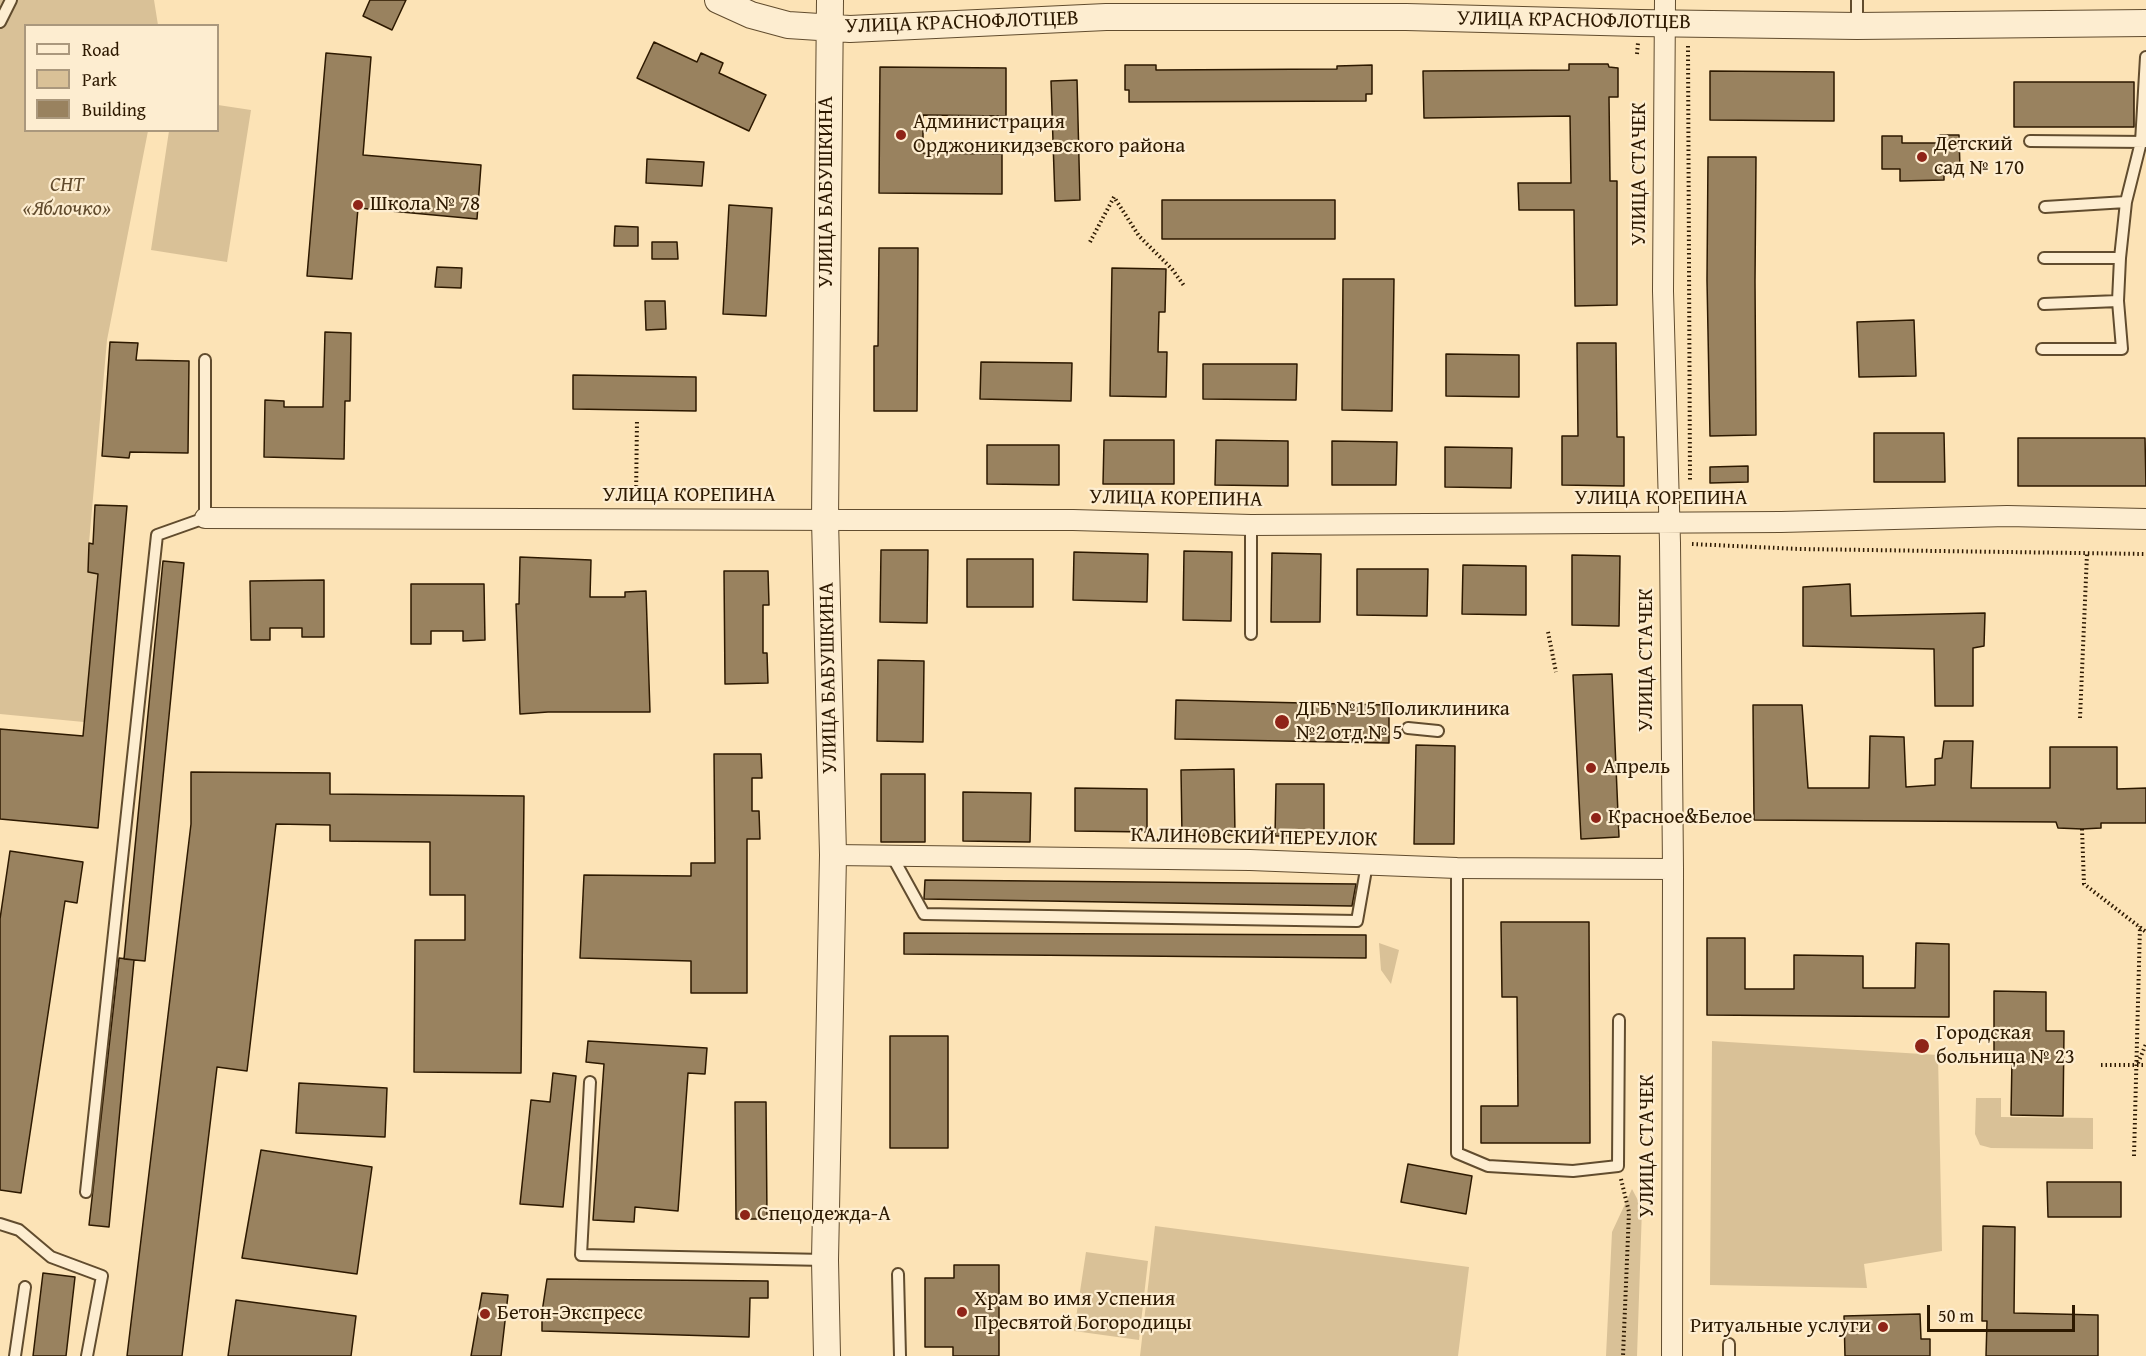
<!DOCTYPE html>
<meta charset="utf-8">
<style>
body{margin:0}
#map{position:relative;width:2146px;height:1356px;overflow:hidden;background:#fce3b6;font-family:"Gentium Book Plus",serif}
canvas{display:block}
.legend{position:absolute;left:24px;top:24px;width:195px;height:108px;box-sizing:border-box;background:#fdedd0;border:2px solid #aa987d;margin:0;padding:8px 10px;list-style:none;font-size:18px;color:#2d1900}
.legend li{display:flex;align-items:center;gap:12px;height:30px}
.legend b{width:30px;border:2px solid #aa987d}
.scale{position:absolute;left:1927px;top:1305px;width:148px;height:27px;box-sizing:border-box;border:3px solid #2d1900;border-top:0;padding-left:8px;font-size:18px;line-height:21px;white-space:nowrap;color:#2d1900;-webkit-text-stroke:4px #fdedd0;paint-order:stroke}
</style>
<div id="map">
<canvas width="2146" height="1356"></canvas>
<ul class="legend">
<li><b style="height:8px;background:#fdedd0"></b>Road</li>
<li><b style="height:16px;background:#d9c197"></b>Park</li>
<li><b style="height:16px;background:#99825f"></b>Building</li>
</ul>
<div class="scale">50 m</div>
</div>
<script>
const g = document.querySelector('canvas').getContext('2d');
g.lineJoin = 'round';
function paint(path, color) { g.fillStyle = color; g.fill(path, 'evenodd'); }
function stroke(path, color, width, dash) { g.strokeStyle = color; g.lineWidth = width; g.lineCap = dash ? 'butt' : 'round'; g.setLineDash(dash || []); g.stroke(path); }
function label(font, color, halo, rows, align = 'center') {
  g.font = font + ' "Gentium Book Plus",serif'; g.lineWidth = 4.5; g.setLineDash([]); g.textBaseline = 'middle'; g.strokeStyle = halo; g.fillStyle = color; for (const [text, x, y, turn = 0] of rows) {
    g.save(); g.translate(x, y); g.rotate((+turn || 0) * Math.PI / 180); g.textAlign = isNaN(turn) ? turn : align; if (halo) g.strokeText(text, 0, 0); g.fillText(text, 0, 0); g.restore();
  }
}
const green = new Path2D(`
 M0 0H154L158 25 26 26V130L148 131 107 340 89 543 88 572 98 574 84 722 0 714Z
 M218 105 251 110 227 262 151 250 169 131 218 130Z
 M1379 943 1399 950 1391 984 1381 970Z
 M1712 1041 1938 1055 1942 1251 1864 1264 1867 1288 1710 1285Z
 M1976 1098H2001V1117L2093 1118V1149L1991 1148 1980 1145 1975 1134Z
 M1632 1189 1642 1208 1637 1356H1606L1612 1232Z
 M1155 1226 1469 1267 1458 1356H1140Z
 M1086 1252 1148 1261 1139 1340 1074 1331Z`);
const building = new Path2D(`
 M370 0H406L392 30 363 16Z
 M654 42 697 62 701 53 723 63 719 73 766 95 749 131 637 78Z
 M326 53 371 57 363 155 481 165 477 219 358 208 352 279 307 276Z
 M1569 64H1608L1609 67 1618 68V97H1609L1610 181H1617V305L1575 306 1574 210H1519L1518 183H1571L1570 116 1424 118 1423 71 1569 70Z
 M1125 65H1156V70L1337 69V66L1372 65V94H1366V101L1129 102V90H1125Z
 M880 67 1006 68V116L923 115V153L1002 154V194L879 193Z
 M1710 71 1834 72V121L1710 120Z
 M1077 80 1080 200 1055 201 1051 81Z
 M2014 82H2134V127H2014Z
 M1940 135H1959L1960 169 1944 170V180L1900 181V169H1882V136H1902V143H1941Z
 M1708 157H1756L1755 281 1756 435 1710 436 1707 280Z
 M647 159 704 162 702 186 646 183Z
 M1162 200H1335V239H1162Z
 M729 205 772 208 766 316 723 314Z
 M615 226 638 227V246H614Z
 M652 242H677L678 259H652Z
 M879 248H918L917 411H874V346H878Z
 M437 267 462 268 461 288 435 287Z
 M1112 268 1166 269 1165 312H1159L1158 352H1167L1166 397 1110 396Z
 M1343 279H1394L1392 411 1342 410Z
 M645 301H665L666 329 646 330Z
 M1914 320 1916 376 1859 377 1857 322Z
 M325 332 351 333 350 401H345L344 459 264 457 265 400 284 401V407H323Z
 M110 342 138 343 136 360 189 361 188 453 130 452 129 458 102 456Z
 M1577 343H1616L1617 437H1624V486L1562 485V436H1578Z
 M1446 354 1519 355V397L1446 396Z
 M981 362 1072 363 1071 401 980 399Z
 M1203 364H1297L1296 400 1203 399Z
 M573 375 696 377V411L573 409Z
 M1874 433H1944L1945 482H1874Z
 M2018 438H2145L2146 486H2018Z
 M1104 440H1174V484H1103Z
 M1216 440 1288 441V486L1215 485Z
 M1332 441 1397 442 1396 485H1332Z
 M987 445H1059V485L987 484Z
 M1445 447 1512 448 1511 488 1445 487Z
 M1748 466V482L1710 483V467Z
 M95 505 127 506 98 828 0 819V729L83 736 98 574 88 572 89 543 93 544Z
 M881 550H928L927 623 880 622Z
 M1184 551 1232 552 1231 621 1183 620Z
 M1074 552 1148 554 1147 602 1073 600Z
 M1272 553 1321 554 1320 622H1271Z
 M1572 555 1620 556 1619 626 1572 625Z
 M520 557 591 560 590 597H625V592L646 591 650 712H548L520 714 516 604H519Z
 M967 559H1033V607H967Z
 M163 561 184 563 145 961 124 959Z
 M1463 565 1526 566V615L1462 614Z
 M1357 569H1428L1427 616 1357 615Z
 M724 571H768L769 605H763V653H767L768 683 725 684Z
 M324 580V637H302V628H270V640H251L250 581Z
 M411 584H484L485 640 463 641V631H431V644H411Z
 M1850 584 1851 616 1985 613 1984 646 1973 648V706H1935L1934 649 1803 646V587Z
 M878 660 924 661 923 742 877 741Z
 M1612 674 1619 837 1581 839 1573 675Z
 M1176 700 1389 705V743L1175 739Z
 M1753 705H1802L1808 788H1869L1870 736 1904 737 1906 787 1935 785V759L1942 758 1944 741H1973L1971 788H2050V747H2117V789L2146 788V823H2101V828L2082 829 2058 828 2056 822 1754 820Z
 M1416 745 1455 746 1454 844H1414Z
 M714 754H761L762 778H752V811H759L760 839H747V993H691V961L580 958 584 875 691 876V863H715Z
 M1234 769 1235 835 1182 836 1181 770Z
 M191 772 330 773V794L524 796 521 1073 414 1072 415 940H465V895H430V842L330 841V825L276 824 247 1071 217 1067 182 1356H127L191 824Z
 M881 774H925V842H881Z
 M1276 784H1324V836H1275Z
 M1075 788 1147 789V832L1075 831Z
 M963 792 1031 793 1030 842 963 841Z
 M10 851 83 862 77 903 65 901 21 1193 0 1190V919Z
 M925 880 1356 884 1352 906 924 899Z
 M1501 922H1589L1590 1143H1481V1106H1518L1517 997H1502Z
 M904 933 1366 935V958L904 954Z
 M1707 938H1745V989H1794V955L1863 956V988H1915L1916 943 1949 944V1017L1707 1015Z
 M119 958 134 960 109 1227 89 1225Z
 M1994 991 2046 992V1031H2064L2063 1116 2011 1115 2012 1059H1994Z
 M890 1036H948V1148H890Z
 M588 1041 707 1048 705 1074 688 1073 678 1211 635 1207 634 1222 593 1220 604 1064 586 1062Z
 M553 1073 576 1076 563 1207 520 1204 531 1100 550 1102Z
 M299 1083 387 1088 385 1137 296 1133Z
 M735 1102H766L767 1219H736Z
 M261 1150 372 1167 357 1274 242 1258Z
 M1408 1164 1472 1176 1466 1214 1401 1202Z
 M2047 1182H2121V1217H2048Z
 M1983 1226 2015 1227 2014 1313 2098 1315V1356H1986L1987 1321H1982Z
 M954 1265H999V1356H953V1347H925V1278H954Z
 M43 1273 75 1277 66 1356H33Z
 M547 1279 768 1281V1298H750L749 1337 542 1331V1312Z
 M482 1293 508 1295 501 1356H471Z
 M236 1300 356 1316 351 1356H228Z
 M1920 1314 1921 1339H1930V1356H1845L1844 1316Z`);
const path = new Path2D(`
 M1688 46 1690 482
 M1637 54 1638 43
 M1090 242 1114 197 1139 236 1172 269 1185 287
 M636 500 637 419
 M1692 544 1799 549 2146 554
 M1548 632 1556 672
 M2080 718 2087 554
 M2082 829 2084 884 2146 932
 M2138 1063 2146 1044
 M2101 1065H2146
 M2134 1156 2140 926
 M1621 1179 1629 1212 1623 1356`);
const service = new Path2D(`
 M0 22 11 0
 M1857 26V0
 M2030 141 2146 142
 M2045 207 2126 202
 M2044 258H2120
 M2044 304 2118 301
 M2042 349H2122L2118 301 2120 258 2126 202 2141 142 2146 57
 M1251 634V525
 M1408 728 1438 731
 M892 856 924 914 1357 921 1367 864
 M1457 868V1153L1488 1166 1573 1171 1618 1166 1619 1020
 M590 1082 581 1255 825 1260
 M86 1192 157 535 205 518V360
 M0 1224 19 1230 51 1257 102 1276 87 1356
 M898 1274 900 1356
 M15 1356 25 1287
 M1729 1356V1344`);
const minor = new Path2D(`
 M1665 0 1663 291 1670 543 1673 869 1672 1356
 M205 518 849 520H1073L1251 525 1781 522 2007 516 2146 519
 M833 855 1250 860 1457 868 1673 869`);
const tertiary = new Path2D(`
 M718 0 751 15 788 25 850 29 1106 17H1406L1639 23 1857 26 2146 23
 M827 1356 825 1260 833 855 825 519 830 0`);
const markers = [
 [901,135,6,"#8f2418"],
 [1922,157,6,"#8f2418"],
 [358,205,6,"#8f2418"],
 [1282,722,8,"#8f2418"],
 [1591,768,6,"#8f2418"],
 [1596,818,6,"#8f2418"],
 [1922,1046,8,"#8f2418"],
 [745,1215,6,"#8f2418"],
 [962,1312,6,"#8f2418"],
 [485,1314,6,"#8f2418"],
 [1883,1327,6,"#8f2418"]
];
const streetNames = [
 ["УЛИЦА КРАСНОФЛОТЦЕВ",1574,21,1],
 ["УЛИЦА КРАСНОФЛОТЦЕВ",962,23,-2],
 ["УЛИЦА СТАЧЕК",1640,174,-90],
 ["УЛИЦА БАБУШКИНА",827,192,-90],
 ["УЛИЦА КОРЕПИНА",689,496],
 ["УЛИЦА КОРЕПИНА",1176,499,1],
 ["УЛИЦА КОРЕПИНА",1661,499],
 ["УЛИЦА СТАЧЕК",1647,660,-90],
 ["УЛИЦА БАБУШКИНА",829,678,-91],
 ["КАЛИНОВСКИЙ ПЕРЕУЛОК",1254,838,1],
 ["УЛИЦА СТАЧЕК",1648,1146,-90]
];
const poiNames = [
 ["Администрация",913,123],
 ["Орджоникидзевского района",913,147],
 ["Детский",1934,145],
 ["сад № 170",1934,169],
 ["Школа № 78",370,205],
 ["ДГБ №15 Поликлиника",1296,710],
 ["№2 отд.№ 5",1296,734],
 ["Апрель",1603,768],
 ["Красное&Белое",1608,818],
 ["Городская",1936,1034],
 ["больница № 23",1936,1058],
 ["Спецодежда-А",757,1215],
 ["Храм во имя Успения",974,1300],
 ["Пресвятой Богородицы",974,1324],
 ["Бетон-Экспресс",497,1314],
 ["Ритуальные услуги",1871,1327,"right"]
];
const parkNames = [
 ["СНТ",67,186],
 ["«Яблочко»",67,210]
];
paint(green, '#d9c197');
paint(building, '#99825f');
stroke(building, '#2d1900', 1.5);
stroke(service, '#614c2e', 14);
stroke(minor, '#614c2e', 22);
stroke(tertiary, '#614c2e', 28);
stroke(path, '#2d1900', 4, [1.5, 3]);
stroke(service, '#fdedd0', 10);
stroke(minor, '#fdedd0', 20);
stroke(tertiary, '#fdedd0', 26);
for (const [x, y, r, color] of markers) { const dot = new Path2D(); dot.arc(x, y, r, 0, 2 * Math.PI); g.fillStyle = color; g.fill(dot); stroke(dot, '#fdedd0', 2); }
label('21px', '#2d1900', '#fdedd0', streetNames);
label('21px', '#2d1900', '#fdedd0', poiNames, 'left');
label('italic 21px', '#614b2d', '#fdedd0', parkNames);
</script>
